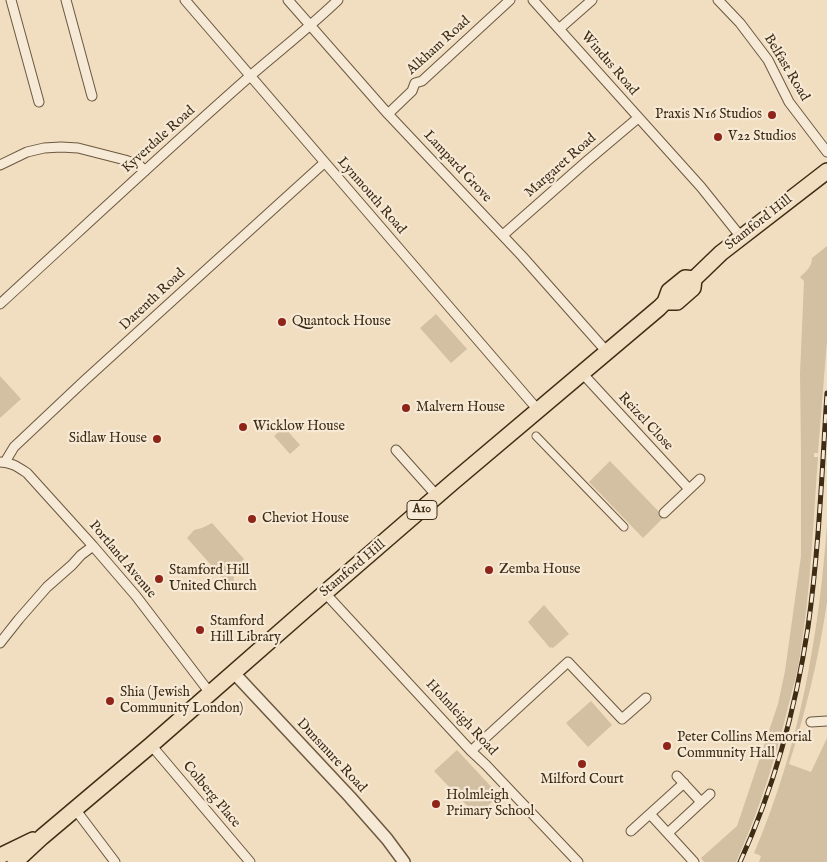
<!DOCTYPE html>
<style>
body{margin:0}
canvas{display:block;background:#f1ddbf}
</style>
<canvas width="827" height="862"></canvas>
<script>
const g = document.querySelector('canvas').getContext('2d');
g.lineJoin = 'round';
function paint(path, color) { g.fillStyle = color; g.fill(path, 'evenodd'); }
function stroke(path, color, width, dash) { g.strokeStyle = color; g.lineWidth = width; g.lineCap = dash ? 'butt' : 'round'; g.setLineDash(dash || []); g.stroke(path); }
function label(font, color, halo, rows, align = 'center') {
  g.font = font + ' "IM FELL English",serif'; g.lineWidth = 4.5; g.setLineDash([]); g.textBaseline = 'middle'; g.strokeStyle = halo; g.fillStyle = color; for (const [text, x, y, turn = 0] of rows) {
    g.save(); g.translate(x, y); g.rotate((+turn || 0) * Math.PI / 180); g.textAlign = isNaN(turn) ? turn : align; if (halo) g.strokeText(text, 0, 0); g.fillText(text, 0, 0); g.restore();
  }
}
const green = new Path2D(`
 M827 246V340L818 453H814V457H818C813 523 811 589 800 655 798 671 793 687 789 703 776 758 759 811 736 862H704L701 858 737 826 778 704 785 671 801 556V453L800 374 804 281 800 277C806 272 812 266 812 258Z
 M436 314 467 349 451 363 420 328Z
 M0 376 21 399 0 418Z
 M284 427 300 445 290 454 274 436Z
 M610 461 664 517 643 538 589 482Z
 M212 523 244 559C231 571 233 576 236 593L187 538 194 530 202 528Z
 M827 524V602C819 657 806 711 789 764L811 772 827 738V862H759L761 856 754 853C799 749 819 636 827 524Z
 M544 605 569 634 553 648 551 647 550 648 528 622Z
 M591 701 612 725 588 747 566 723Z
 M457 750 496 792 493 796 495 799 477 816 434 771Z`);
const pedestrian = new Path2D(`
 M536 436 624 527`);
const minor = new Path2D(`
 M11 0 39 102
 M66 0 92 96
 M185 0 538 410
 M288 0 388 114 522 256 607 352
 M533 0 701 187 741 237
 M718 0 740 23 768 60 789 102 827 152
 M559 29 592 0
 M388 114 412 91 415 83 422 81 510 0
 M0 165 27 152 44 148 61 147 78 148 125 160 139 165 145 171
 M503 235 587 161 638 118
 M0 304C83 228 165 151 249 77 279 51 310 27 338 0
 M582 373 689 489
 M396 450 437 496
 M0 462C11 462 18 467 27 473L93 546 136 596 210 693
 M5 462 14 447 84 381 206 270 324 163
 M664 513 700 479
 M325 593 471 751 486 765 578 862
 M0 643 19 619 47 587 72 565 81 555 93 546
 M811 722 827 721
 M151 745 250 862
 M471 751 568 662 622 719 646 698
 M677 776 701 802
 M75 809 115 862
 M650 814 694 862
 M631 831 684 783
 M668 833 710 794`);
const tertiary = new Path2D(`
 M234 673 350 797 387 839 404 862`);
const trunk = new Path2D(`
 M665 302H677L693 288 694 279 721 253 827 171
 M0 856 33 840
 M15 862 42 837 151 745 305 610 453 482 659 308 665 302 669 291 685 278 694 279`);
const rail = new Path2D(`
 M740 862C774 788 796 707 808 627 819 549 822 471 827 393`);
const markers = [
 [772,115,5,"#8f2418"],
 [718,137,5,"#8f2418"],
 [282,322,5,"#8f2418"],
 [406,408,5,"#8f2418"],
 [243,427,5,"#8f2418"],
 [157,439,5,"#8f2418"],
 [252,519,5,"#8f2418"],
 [489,570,5,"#8f2418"],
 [159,579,5,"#8f2418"],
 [200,630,5,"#8f2418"],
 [110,701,5,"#8f2418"],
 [667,746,5,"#8f2418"],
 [582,764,5,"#8f2418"],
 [436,804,5,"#8f2418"]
];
const shields = [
 [422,510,30]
];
const shieldNames = [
 ["A10",422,510]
];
const streetNames = [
 ["Alkham Road",439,46,-42],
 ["Windus Road",609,64,49],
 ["Belfast Road",786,68,59],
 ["Kyverdale Road",159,140,-42],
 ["Margaret Road",561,166,-41],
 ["Lampard Grove",457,167,47],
 ["Lynmouth Road",371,196,49],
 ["Stamford Hill",759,223,-38],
 ["Darenth Road",153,300,-43],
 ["Reizel Close",645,422,47],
 ["Portland Avenue",122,560,50],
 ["Stamford Hill",353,569,-40],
 ["Holmleigh Road",461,718,47],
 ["Dunsmure Road",331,756,47],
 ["Colberg Place",211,795,50]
];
const poiNames = [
 ["Praxis N16 Studios",762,115,"right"],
 ["V22 Studios",728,137],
 ["Quantock House",292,322],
 ["Malvern House",416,408],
 ["Wicklow House",253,427],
 ["Sidlaw House",147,439,"right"],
 ["Cheviot House",262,519],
 ["Zemba House",499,570],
 ["Stamford Hill",169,571],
 ["United Church",169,587],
 ["Stamford",210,622],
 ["Hill Library",210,638],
 ["Shia (Jewish",120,693],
 ["Community London)",120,709],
 ["Peter Collins Memorial",677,738],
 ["Community Hall",677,754],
 ["Milford Court",582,780,"center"],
 ["Holmleigh",446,796],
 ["Primary School",446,812]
];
paint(green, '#d3bfa2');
stroke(pedestrian, '#6b5840', 9);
stroke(minor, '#6b5840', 11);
stroke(tertiary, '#6b5840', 14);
stroke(trunk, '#3e2c15', 18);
stroke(pedestrian, '#f6e9d5', 7);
stroke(minor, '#f6e9d5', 9);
stroke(tertiary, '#f6e9d5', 11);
stroke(trunk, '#f1ddbf', 15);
stroke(rail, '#3e2c15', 5);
stroke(rail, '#f6e9d5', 3, [9]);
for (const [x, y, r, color] of markers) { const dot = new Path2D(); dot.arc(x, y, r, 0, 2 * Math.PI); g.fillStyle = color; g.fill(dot); stroke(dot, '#f6e9d5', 2); }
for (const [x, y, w] of shields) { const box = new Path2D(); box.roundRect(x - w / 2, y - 9.5, w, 19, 4); g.fillStyle = '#f6e9d5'; g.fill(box); stroke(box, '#3e2c15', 1); }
label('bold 12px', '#3e2c15', null, shieldNames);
label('14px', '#3e2c15', '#f6e9d5', streetNames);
label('14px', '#3e2c15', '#f6e9d5', poiNames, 'left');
</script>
